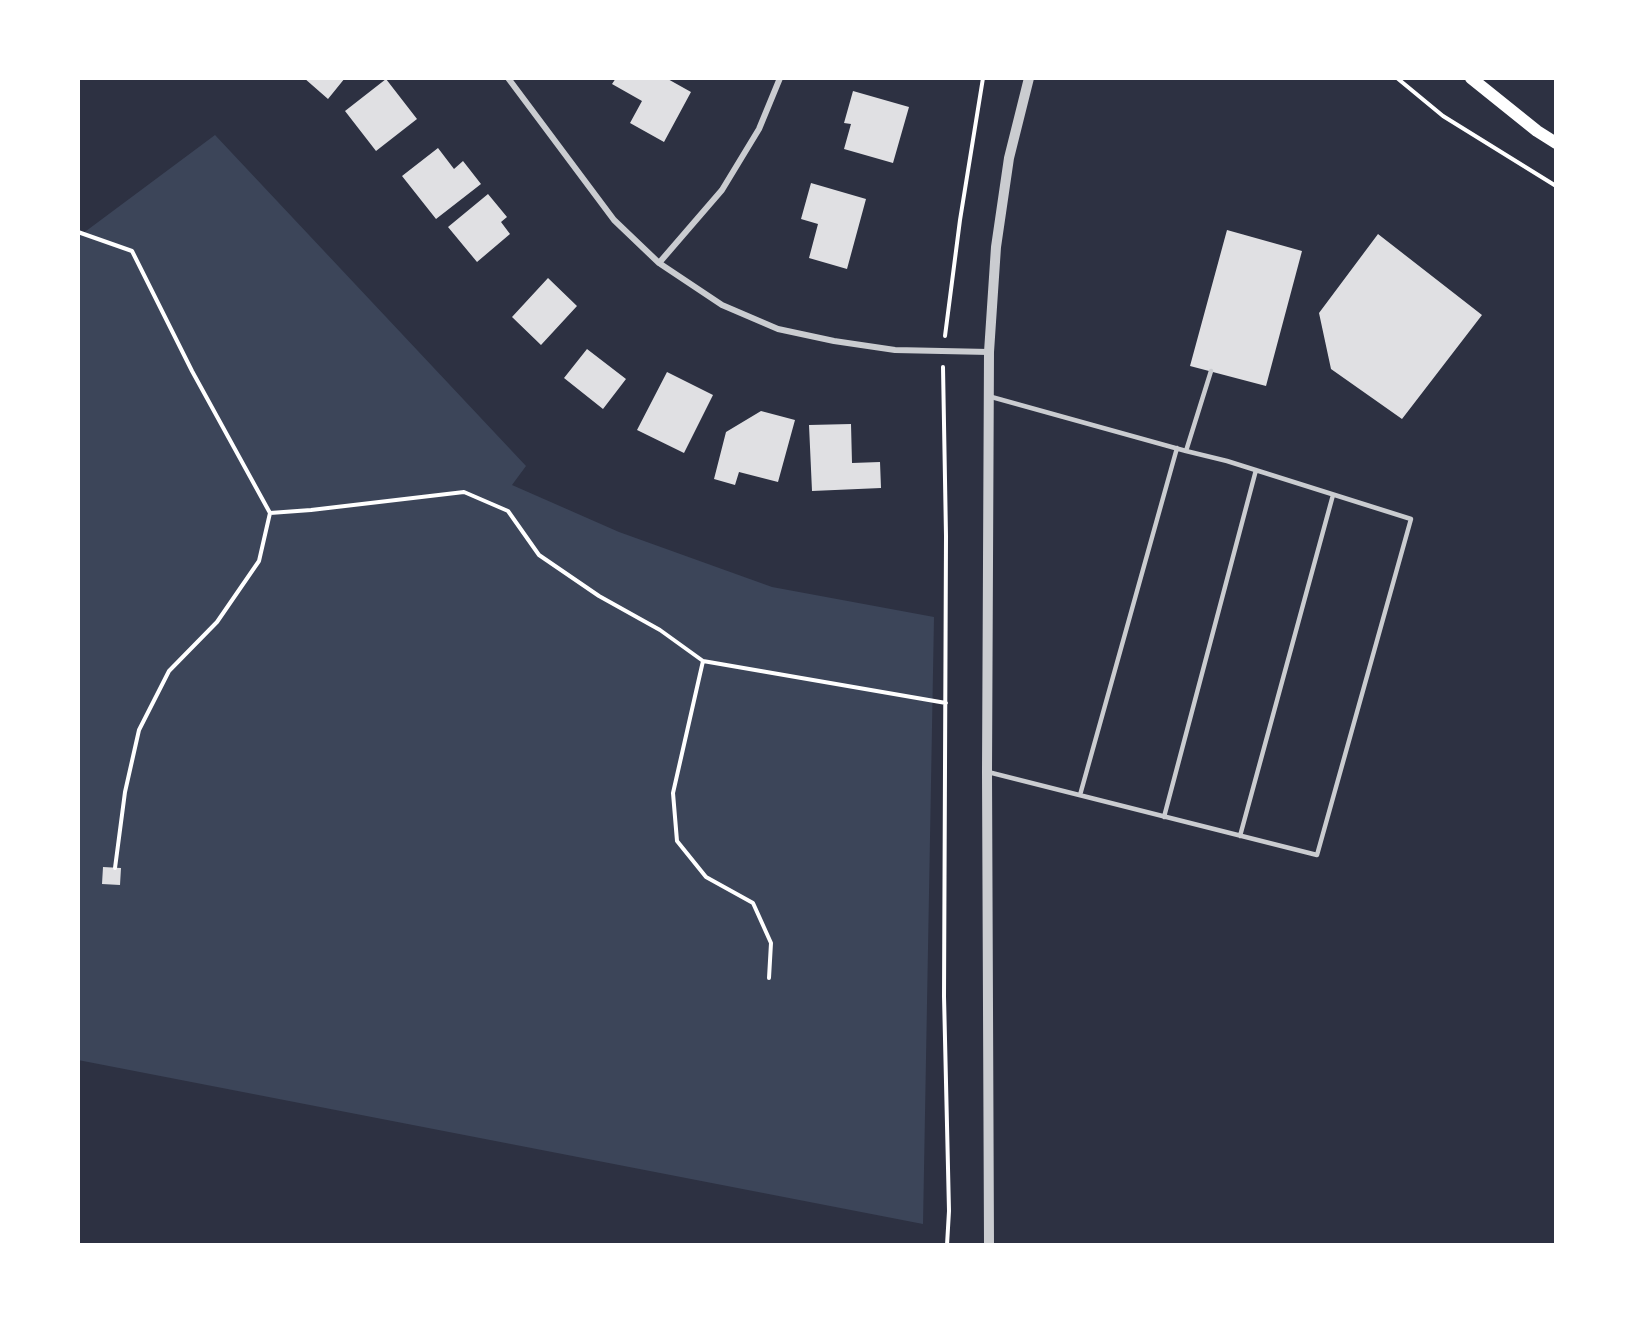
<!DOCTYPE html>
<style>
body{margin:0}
#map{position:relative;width:1634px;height:1323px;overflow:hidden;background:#2d3142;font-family:Overpass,sans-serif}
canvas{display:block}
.frame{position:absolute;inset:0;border:80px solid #fff;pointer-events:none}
</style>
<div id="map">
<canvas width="1634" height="1323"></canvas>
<div class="frame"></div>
</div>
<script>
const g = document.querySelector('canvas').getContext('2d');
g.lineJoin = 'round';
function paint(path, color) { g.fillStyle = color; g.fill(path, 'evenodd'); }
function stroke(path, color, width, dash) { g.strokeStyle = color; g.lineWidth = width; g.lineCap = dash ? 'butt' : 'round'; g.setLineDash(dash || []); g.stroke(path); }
const green = new Path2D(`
 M215 135 526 466 512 485 619 532 772 587 934 617 923 1224 78 1060V237Z`);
const building = new Path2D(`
 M304 78H345L328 99Z
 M616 78H666L691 92 664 142 630 123 642 101 612 84Z
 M386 79 417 119 376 151 345 111Z
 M853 91 909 107 893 163 844 149 851 124 844 123Z
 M438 148 454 169 463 161 481 184 436 219 402 176Z
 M811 183 866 199 847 269 809 258 818 224 801 219Z
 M488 194 507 217 501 222 510 234 477 262 448 227Z
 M1227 230 1302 251 1266 386 1190 366Z
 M1378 234 1482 315 1402 419 1331 369 1319 313Z
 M548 278 577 306 541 345 512 317Z
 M587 349 626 379 603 409 564 378Z
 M667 372 713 395 684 453 637 430Z
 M761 411 795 420 778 482 739 472 735 485 714 479 726 432Z
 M851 424 852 463 880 462 881 488 812 491 809 425Z
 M103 867 121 868 120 885 102 884Z`);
const path = new Path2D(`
 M1397 78 1443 116 1556 186
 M78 232 132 251 192 371 270 513
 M945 336 960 220 983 78
 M943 367 946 536 944 996 949 1211 947 1245
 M703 661 946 703
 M115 868 125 792 139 730 169 671 217 622 259 561 270 513 311 510 464 492 508 511 539 555 599 596 660 630 703 661 673 793 677 841 706 877 753 903 771 943 769 978`);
const service = new Path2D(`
 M988 396 1186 451 1211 371
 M988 772 1317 855 1411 519 1227 461 1186 451
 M1080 795 1177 448
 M1164 817 1256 470
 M1240 836 1333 495`);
const minor = new Path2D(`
 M508 78 614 220 659 263 722 305 778 329 834 341 895 350 989 352
 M659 263 722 190 759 129 780 78`);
const tertiary = new Path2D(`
 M989 1245 987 772 989 352 996 247 1009 158 1029 78`);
const secondary = new Path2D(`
 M1471 78 1537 131 1556 143`);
paint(green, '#3c4559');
paint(building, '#e0e0e3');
stroke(path, '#fff', 4);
stroke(service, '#caccd0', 4.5);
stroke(minor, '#caccd0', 6);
stroke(tertiary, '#caccd0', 10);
stroke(secondary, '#fff', 12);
</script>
